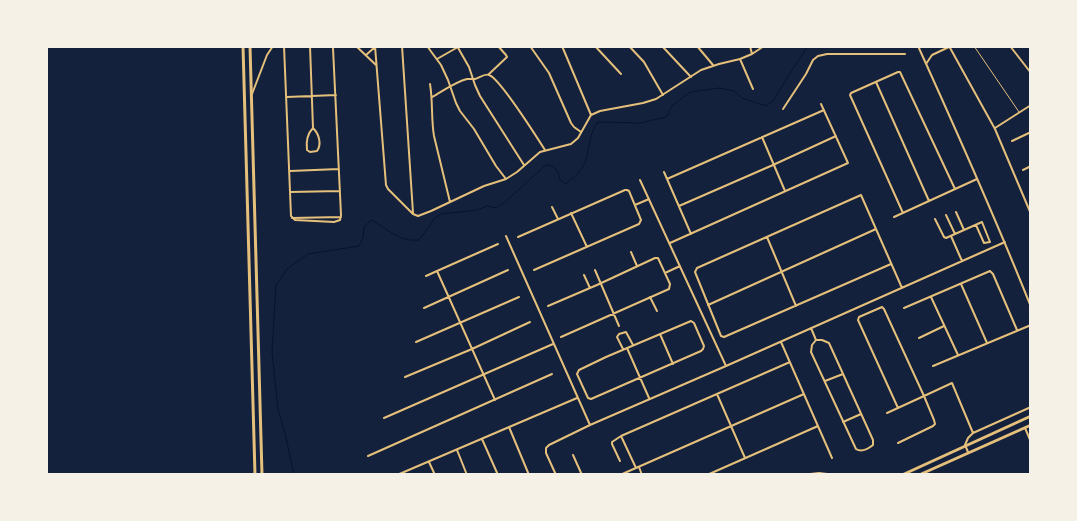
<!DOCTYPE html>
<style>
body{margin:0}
#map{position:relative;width:1077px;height:521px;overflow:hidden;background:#14213d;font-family:"Alegreya Sans",sans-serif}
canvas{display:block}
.frame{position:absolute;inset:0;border:48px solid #f6f1e7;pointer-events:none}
</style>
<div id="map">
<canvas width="1077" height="521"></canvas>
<div class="frame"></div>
</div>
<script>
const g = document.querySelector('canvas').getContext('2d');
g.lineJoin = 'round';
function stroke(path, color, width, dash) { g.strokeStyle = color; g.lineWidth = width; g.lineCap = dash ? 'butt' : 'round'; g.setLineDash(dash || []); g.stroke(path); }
const stream = new Path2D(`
 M294 475 285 433 278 410 272 352 276 285 287 269 308 254 359 246 363 238 364 227 371 220C388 229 399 242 419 240L435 218 441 214 477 210 487 206 496 208 504 203 546 165 553 166 558 172 560 180 565 184C574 178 582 171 586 160 590 147 589 133 598 122L640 123 666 117 672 106 690 92 719 88 734 91 742 98 766 106 774 100 787 78 808 46`);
const service = new Path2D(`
 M974 46 1019 112`);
const minor = new Path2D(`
 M284 46 291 216 295 220 334 222 340 220 341 215 333 48
 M310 46 313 128C307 134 306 142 307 150L310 152 317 151C322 144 319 134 313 128
 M356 46 376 65
 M375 46 386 185 388 189 413 214 418 216 431 211 484 186 506 179 517 172 540 152 571 144 578 138 591 115 600 111 643 103 656 99 701 70 719 64 740 59 752 54 764 46
 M402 46 413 213
 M427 46 441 65 448 80 456 103 460 111 474 129 496 166 506 179
 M457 46 469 67 475 85 480 96 524 165
 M530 46 549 73 571 123 574 127 581 132
 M562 46 591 115
 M595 46 621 74
 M629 46 644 62 663 95
 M662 46 691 77
 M697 46 713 65
 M750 46 752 54
 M918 46C957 132 996 219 1031 307
 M949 46 995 129 1031 214
 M1010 46 1031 73
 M366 55 375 47
 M437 59 458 47
 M740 59 753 89
 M926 64 932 55 949 47
 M489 74 507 57 506 55 498 46
 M876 82 929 201
 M430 84C433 101 431 119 434 136L450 202
 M252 94 267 55 273 46
 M287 97 336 95
 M432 97C443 91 455 82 467 79 470 79 472 79 475 79 479 78 485 73 489 75 499 78 538 139 545 150
 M783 109 806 74 813 60 818 56 827 54H905
 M995 128 1031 105
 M762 137 785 191
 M1012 141 1031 132
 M1023 170 1031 166
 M290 171 339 169
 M664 172 691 234
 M667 179 824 110
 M640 180 726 366
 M290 192 340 191
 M635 205 649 199
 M679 206 773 165 836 136
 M552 207 558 219
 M956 212 964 230
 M571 213 587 247
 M903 213 850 95 851 93 898 72H900L955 189
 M946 215 955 234
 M894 217 977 179
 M292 218 341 217
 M935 219 944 237 946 238 982 222 990 242 984 243 976 225
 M506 236 590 425
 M951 236 962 261
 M518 237 625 190H627L629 191 641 220 639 224 534 270
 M767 237 796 306
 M670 243 848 163 821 104
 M631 252 637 266
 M891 264 724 337 721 336 695 272 697 268 861 195 902 288
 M595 270 619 326
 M665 273 680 266
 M584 275 590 288
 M426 276 437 271
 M961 284 987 343
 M650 297 657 311
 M931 297 958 355
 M708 305 876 229
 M548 306 597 285 655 258H658L670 284 669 289 561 337
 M424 308 508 270
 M904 308 990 271 993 274 1017 330
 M691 321 694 323 704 346 703 349 701 351 591 399 588 398 577 374 579 370 606 357Z
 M811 328 816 340 812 345 811 352 856 449C862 453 868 449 873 445V440L829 343 822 340H816
 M660 334 673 364
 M919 338 944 326
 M416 342 519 297
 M781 342 832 458
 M627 348 649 398
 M623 349 617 337 619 334 626 332 633 345
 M933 366 1031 325
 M405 377 472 349 530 322
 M825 381 843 374
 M717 394 745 458
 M495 400 437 271 498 244
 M898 408 858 320 859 317 882 307 884 309 924 396 952 383 973 433
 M887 413 924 396 934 420 935 424 933 426 898 443
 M384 418 553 344
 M843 422 861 414
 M509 427 529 475
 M1025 428 1031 442
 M621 436 790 362
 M482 439 498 475
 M457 450 467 475
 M968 452 965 445 968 438 973 433 1031 407
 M573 455 582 475
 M368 456 552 374
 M620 461 612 444V442L621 436 636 468
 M429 462 435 475
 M639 467 642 475
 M397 475 577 398
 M556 475 546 453V448L549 445 590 425 726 366 1005 242
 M620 475 804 394
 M707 475 818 426
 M801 475 819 473 836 475`);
const trunk = new Path2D(`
 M243 46 255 475
 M250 46 262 475
 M902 475 1031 416
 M919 475 1031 425`);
stroke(stream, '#0b132b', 1);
stroke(service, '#e5c07b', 1);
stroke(minor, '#e5c07b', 2);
stroke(trunk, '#e5c07b', 3);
</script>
